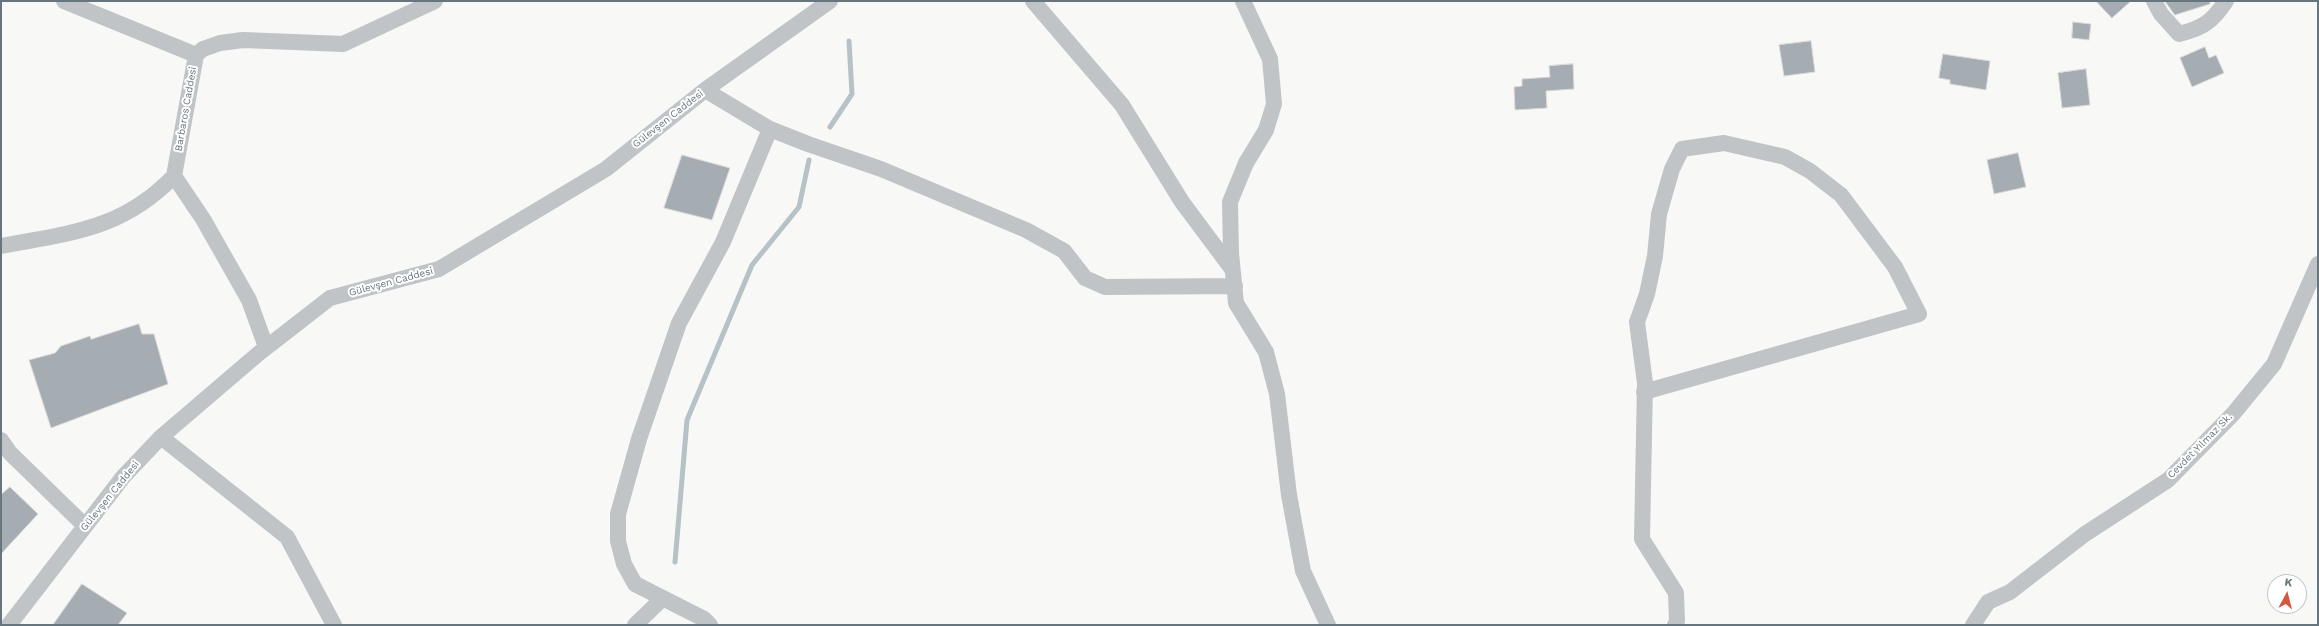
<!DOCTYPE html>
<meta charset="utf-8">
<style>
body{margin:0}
#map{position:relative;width:2319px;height:626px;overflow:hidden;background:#f8f8f6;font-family:"Work Sans",sans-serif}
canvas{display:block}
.frame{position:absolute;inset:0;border:2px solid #66757e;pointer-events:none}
.north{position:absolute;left:2267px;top:574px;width:40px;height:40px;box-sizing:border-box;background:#fff;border:1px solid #c2c8cb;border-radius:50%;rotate:7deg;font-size:11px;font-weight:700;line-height:16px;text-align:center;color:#66757e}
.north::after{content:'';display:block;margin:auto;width:14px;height:18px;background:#d1593e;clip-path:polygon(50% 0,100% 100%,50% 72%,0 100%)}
</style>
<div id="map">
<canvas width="2319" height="626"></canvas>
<div class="frame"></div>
<div class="north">K</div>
</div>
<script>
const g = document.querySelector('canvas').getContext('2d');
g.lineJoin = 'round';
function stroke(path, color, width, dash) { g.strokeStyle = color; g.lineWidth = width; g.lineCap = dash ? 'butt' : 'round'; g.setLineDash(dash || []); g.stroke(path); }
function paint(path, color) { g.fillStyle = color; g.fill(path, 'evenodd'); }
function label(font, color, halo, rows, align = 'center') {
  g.font = font + ' "Work Sans",sans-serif'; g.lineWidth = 4; g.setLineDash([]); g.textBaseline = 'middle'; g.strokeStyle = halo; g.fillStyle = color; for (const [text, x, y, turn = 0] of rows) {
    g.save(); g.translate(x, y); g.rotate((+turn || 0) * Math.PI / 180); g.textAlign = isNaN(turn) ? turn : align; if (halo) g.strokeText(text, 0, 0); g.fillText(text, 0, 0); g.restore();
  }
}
const stream = new Path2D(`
 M830 127 852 94 849 41
 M675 562 687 420 752 265 799 207 809 160`);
const building = new Path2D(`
 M2096 1H2131L2112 18Z
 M2165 1H2210V4L2175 15Z
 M2073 22 2091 24 2089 40 2072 38Z
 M1811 41 1815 72 1784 76 1779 45Z
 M2205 47 2209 58 2216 55 2224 73 2192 87 2180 58Z
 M1943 54 1990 61 1986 90 1950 84V80L1939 78Z
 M1573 64 1574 89 1546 91 1547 108 1515 110 1514 87 1522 86V79L1550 77 1549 66Z
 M2086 69 2090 105 2062 108 2058 73Z
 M2018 153 2026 187 1994 194 1987 160Z
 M682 155 730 168 712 220 664 208Z
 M139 324 142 334H154L168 384 51 428 29 360 55 353 61 346 90 336 91 339Z
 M10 487 38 514 1 554V495Z
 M82 584 127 613 118 625H53Z`);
const minor = new Path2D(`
 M64 1 196 55
 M1033 1 1122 105 1182 202 1232 269
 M1243 1 1270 59 1274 104 1266 130 1246 163 1230 202 1231 253 1236 303 1266 352 1277 394 1289 495 1303 571 1328 625
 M2154 1 2161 14 2179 34C2203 28 2212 22 2226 1
 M705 90 770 129 808 144 881 169 1026 230 1064 251 1085 278 1105 287 1235 286
 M174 176 203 219 249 300 266 347
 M1 246C70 233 122 230 174 176L196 55 203 49 220 43 243 40 343 44 435 1
 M1644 392 1919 314 1895 267 1841 195 1810 171 1785 157 1724 143 1682 149 1672 169 1659 214 1655 256 1647 294 1637 322 1645 383 1642 539 1676 593 1677 621 1675 625
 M161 437 287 537 334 625
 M1 440 10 453 85 526
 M9 625 123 477 161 437 258 354 330 298 439 269 606 169 705 90 830 1
 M635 625 663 598
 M710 625 704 619 635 584 624 564 618 541V514L639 439 679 323 723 242 770 129
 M1973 625 1988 602 2010 592 2085 534 2168 480 2233 414 2274 364 2318 264`);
const streetNames = [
 ["Barbaros Caddesi",186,109,-80],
 ["Gülevşen Caddesi",668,119,-38],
 ["Gülevşen Caddesi",391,282,-15],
 ["Cevdet Yılmaz Sk.",2200,446,-45],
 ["Gülevşen Caddesi",110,496,-51]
];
stroke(stream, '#b7c2c6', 5);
paint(building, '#a6adb2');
stroke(building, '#dadad9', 1);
stroke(minor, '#c0c4c7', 16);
label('10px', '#66757e', '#fff', streetNames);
</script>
